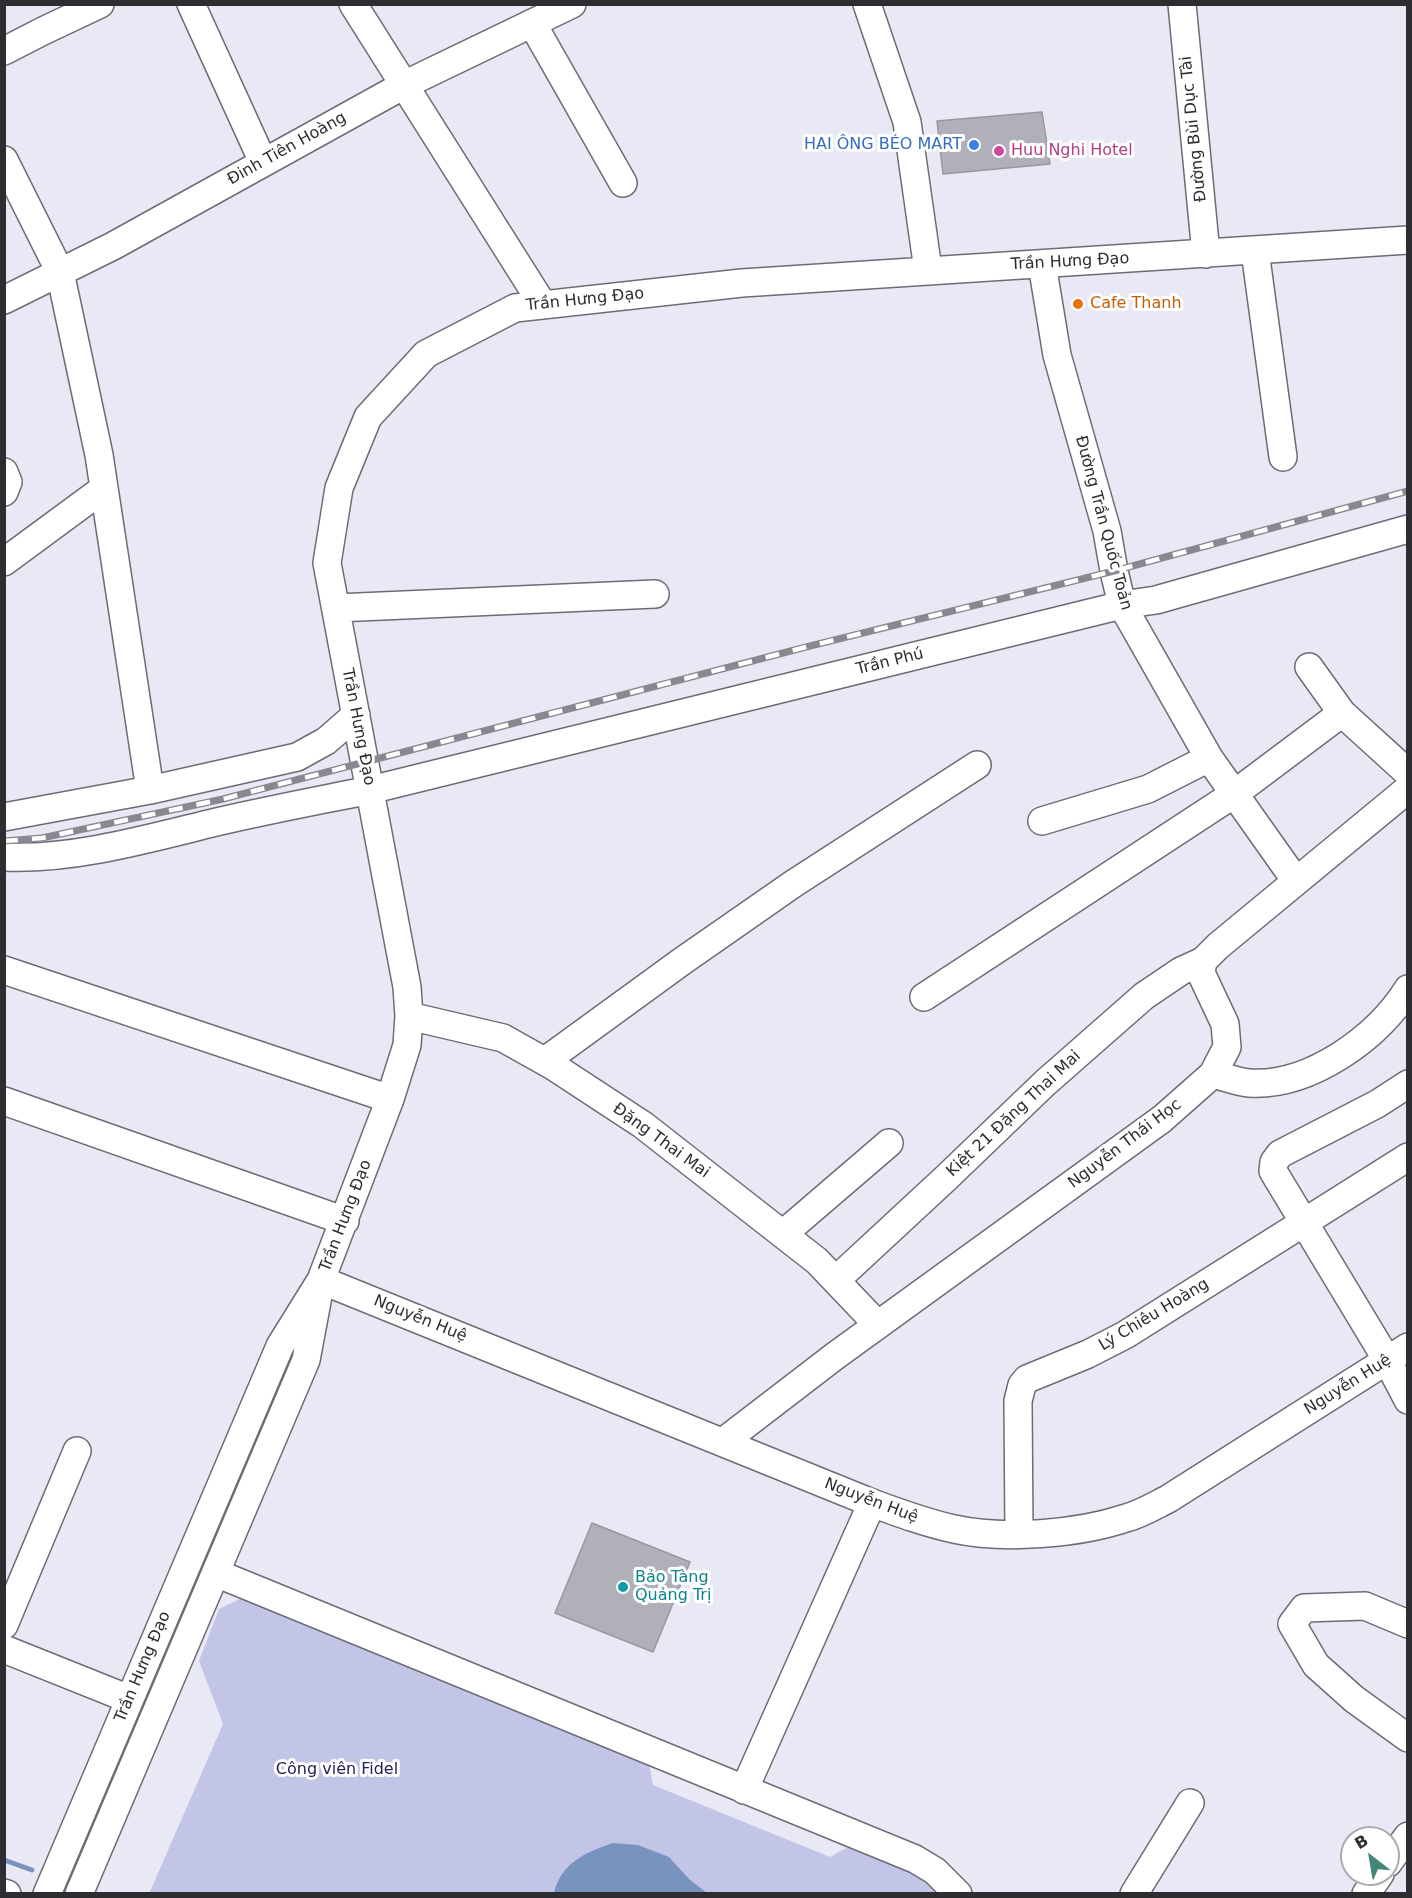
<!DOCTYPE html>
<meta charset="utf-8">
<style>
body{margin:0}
#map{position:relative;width:1412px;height:1898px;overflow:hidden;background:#e8e9f5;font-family:"DejaVu Sans",sans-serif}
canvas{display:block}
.frame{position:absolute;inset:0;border:6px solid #2e2e32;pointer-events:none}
.north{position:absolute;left:1340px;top:1826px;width:60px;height:60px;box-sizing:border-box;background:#fff;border:2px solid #ababad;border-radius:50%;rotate:329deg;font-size:16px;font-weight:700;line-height:24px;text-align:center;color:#2e2e32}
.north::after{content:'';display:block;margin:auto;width:21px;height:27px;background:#438678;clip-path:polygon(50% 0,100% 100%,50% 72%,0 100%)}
</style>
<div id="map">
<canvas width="1412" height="1898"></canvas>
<div class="frame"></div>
<div class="north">B</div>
</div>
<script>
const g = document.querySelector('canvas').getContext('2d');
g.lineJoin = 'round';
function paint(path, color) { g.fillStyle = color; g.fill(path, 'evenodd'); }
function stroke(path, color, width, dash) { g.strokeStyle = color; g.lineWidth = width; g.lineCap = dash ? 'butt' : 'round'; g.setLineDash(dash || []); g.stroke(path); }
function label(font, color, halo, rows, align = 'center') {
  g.font = font + ' "DejaVu Sans",sans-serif'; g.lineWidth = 6; g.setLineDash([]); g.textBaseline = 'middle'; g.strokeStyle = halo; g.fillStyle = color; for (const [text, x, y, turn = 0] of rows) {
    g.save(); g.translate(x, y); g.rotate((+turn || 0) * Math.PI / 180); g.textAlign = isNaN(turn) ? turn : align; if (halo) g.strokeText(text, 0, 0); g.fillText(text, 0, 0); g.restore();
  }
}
const green = new Path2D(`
 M242 1598 649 1764 653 1785 830 1857 852 1845 912 1871 941 1893 149 1894 223 1724 199 1661 219 1609Z`);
const water = new Path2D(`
 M613 1843 638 1845 669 1857 690 1880 707 1893H554C561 1863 586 1852 613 1843Z`);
const stream = new Path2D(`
 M4 1860 32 1870`);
const building = new Path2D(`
 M1042 112 1050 164 943 174 937 121Z
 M592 1523 690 1562 653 1652 555 1613Z`);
const minor = new Path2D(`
 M191 4 263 162
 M353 4 543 305
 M867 4 907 122 928 270
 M1182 4 1206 254
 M532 23 623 183
 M4 51 43 31 100 4
 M4 160 60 272 99 455 150 790
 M1255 251 1283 457
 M1042 264 1057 355 1107 531 1114 571 1122 605 1209 758 1296 881
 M4 300 113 246 404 85 572 4
 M4 472 8 482 4 492
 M4 562 103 489
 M336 608 655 594
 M1309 667 1342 713
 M4 817 150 790 297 757 326 741 356 715
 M1042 821 1148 789 1209 758
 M4 857C71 860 143 840 208 824 262 811 316 801 370 790L1122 605 1156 600 1408 529
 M4 970 390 1099
 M924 997 1234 794 1342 713 1408 773
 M409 1016 503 1038 553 1066 643 1125 817 1261 878 1325
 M545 1061 681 962 793 884 977 765
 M1213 1074C1225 1077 1237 1082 1249 1083 1310 1087 1377 1038 1408 989
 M1408 1084 1377 1104 1280 1154 1274 1162 1273 1171 1387 1360 1408 1400
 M4 1101 345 1221
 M783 1234 889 1143
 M321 1280 872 1503C899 1513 926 1523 954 1529 1004 1540 1078 1534 1126 1518 1141 1514 1154 1506 1168 1499L1408 1347
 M836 1280 946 1178 1045 1083 1144 996 1181 971 1203 961
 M723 1442 835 1356 1162 1119 1213 1074 1227 1047 1225 1024 1201 973 1203 961 1218 946 1408 789
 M1019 1534 1018 1401 1022 1385 1027 1379 1088 1354 1125 1335 1408 1157
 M216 1573 915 1859 935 1871 958 1894
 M1408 1624 1365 1606 1304 1608 1292 1624 1316 1665 1354 1699 1408 1738
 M4 1625 77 1451
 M4 1649 129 1699
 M744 1790 872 1503
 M1388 1863 1408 1836
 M4 1893 7 1894
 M47 1894 280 1346 321 1280 390 1099 407 1045 409 1016 407 987 327 563 339 488 368 417 426 354 515 308 742 283 1408 240
 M79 1894 306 1360 318 1296
 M1134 1894 1190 1803
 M1366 1894 1380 1874`);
const rail = new Path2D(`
 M4 841 42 838 223 799 806 647 1114 571 1408 491`);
const markers = [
 [974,145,6,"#3f7fe0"],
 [999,151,6,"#d1479c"],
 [1078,304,6,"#e8710a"],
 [623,1587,6,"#0f9aa8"]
];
const streetNames = [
 ["Đường Bùi Dục Tài",1194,129,-96],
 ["Đinh Tiên Hoàng",287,149,-29],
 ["Trần Hưng Đạo",1070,262,-3],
 ["Trần Hưng Đạo",585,300,-6],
 ["Đường Trần Quốc Toản",1103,523,75],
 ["Trần Phú",890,662,-14],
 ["Trần Hưng Đạo",358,727,79],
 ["Kiệt 21 Đặng Thai Mai",1014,1114,-43],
 ["Đặng Thai Mai",661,1141,36],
 ["Nguyễn Thái Học",1125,1144,-37],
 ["Trần Hưng Đạo",346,1216,-69],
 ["Lý Chiêu Hoàng",1154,1315,-31],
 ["Nguyễn Huệ",420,1319,22],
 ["Nguyễn Huệ",1348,1385,-32],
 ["Nguyễn Huệ",871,1501,21],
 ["Trần Hưng Đạo",143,1667,-67]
];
const shopNames = [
 ["HAI ÔNG BÉO MART",962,145]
];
const hotelNames = [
 ["Huu Nghi Hotel",1011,151]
];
const foodNames = [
 ["Cafe Thanh",1090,304]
];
const cultureNames = [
 ["Bảo Tàng",635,1578],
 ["Quảng Trị",635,1596]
];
const parkNames = [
 ["Công viên Fidel",337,1770]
];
paint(green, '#c3c5e6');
paint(water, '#7993bf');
stroke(stream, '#7993bf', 5);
paint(building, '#b0b0bb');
stroke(building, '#9697a1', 1.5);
stroke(minor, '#6c6c77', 30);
stroke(minor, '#fff', 27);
stroke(rail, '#888890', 7);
stroke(rail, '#fff', 4.5, [14]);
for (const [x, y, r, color] of markers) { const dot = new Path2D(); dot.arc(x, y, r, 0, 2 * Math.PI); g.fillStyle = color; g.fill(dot); stroke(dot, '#fff', 2); }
label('16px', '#2e2e32', '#fff', streetNames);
label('16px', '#366cbe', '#fff', shopNames, 'right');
label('16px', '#b23c85', '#fff', hotelNames, 'left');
label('16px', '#c56008', '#fff', foodNames, 'left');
label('16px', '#0d838f', '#fff', cultureNames, 'left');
label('16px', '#26205b', '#fff', parkNames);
</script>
